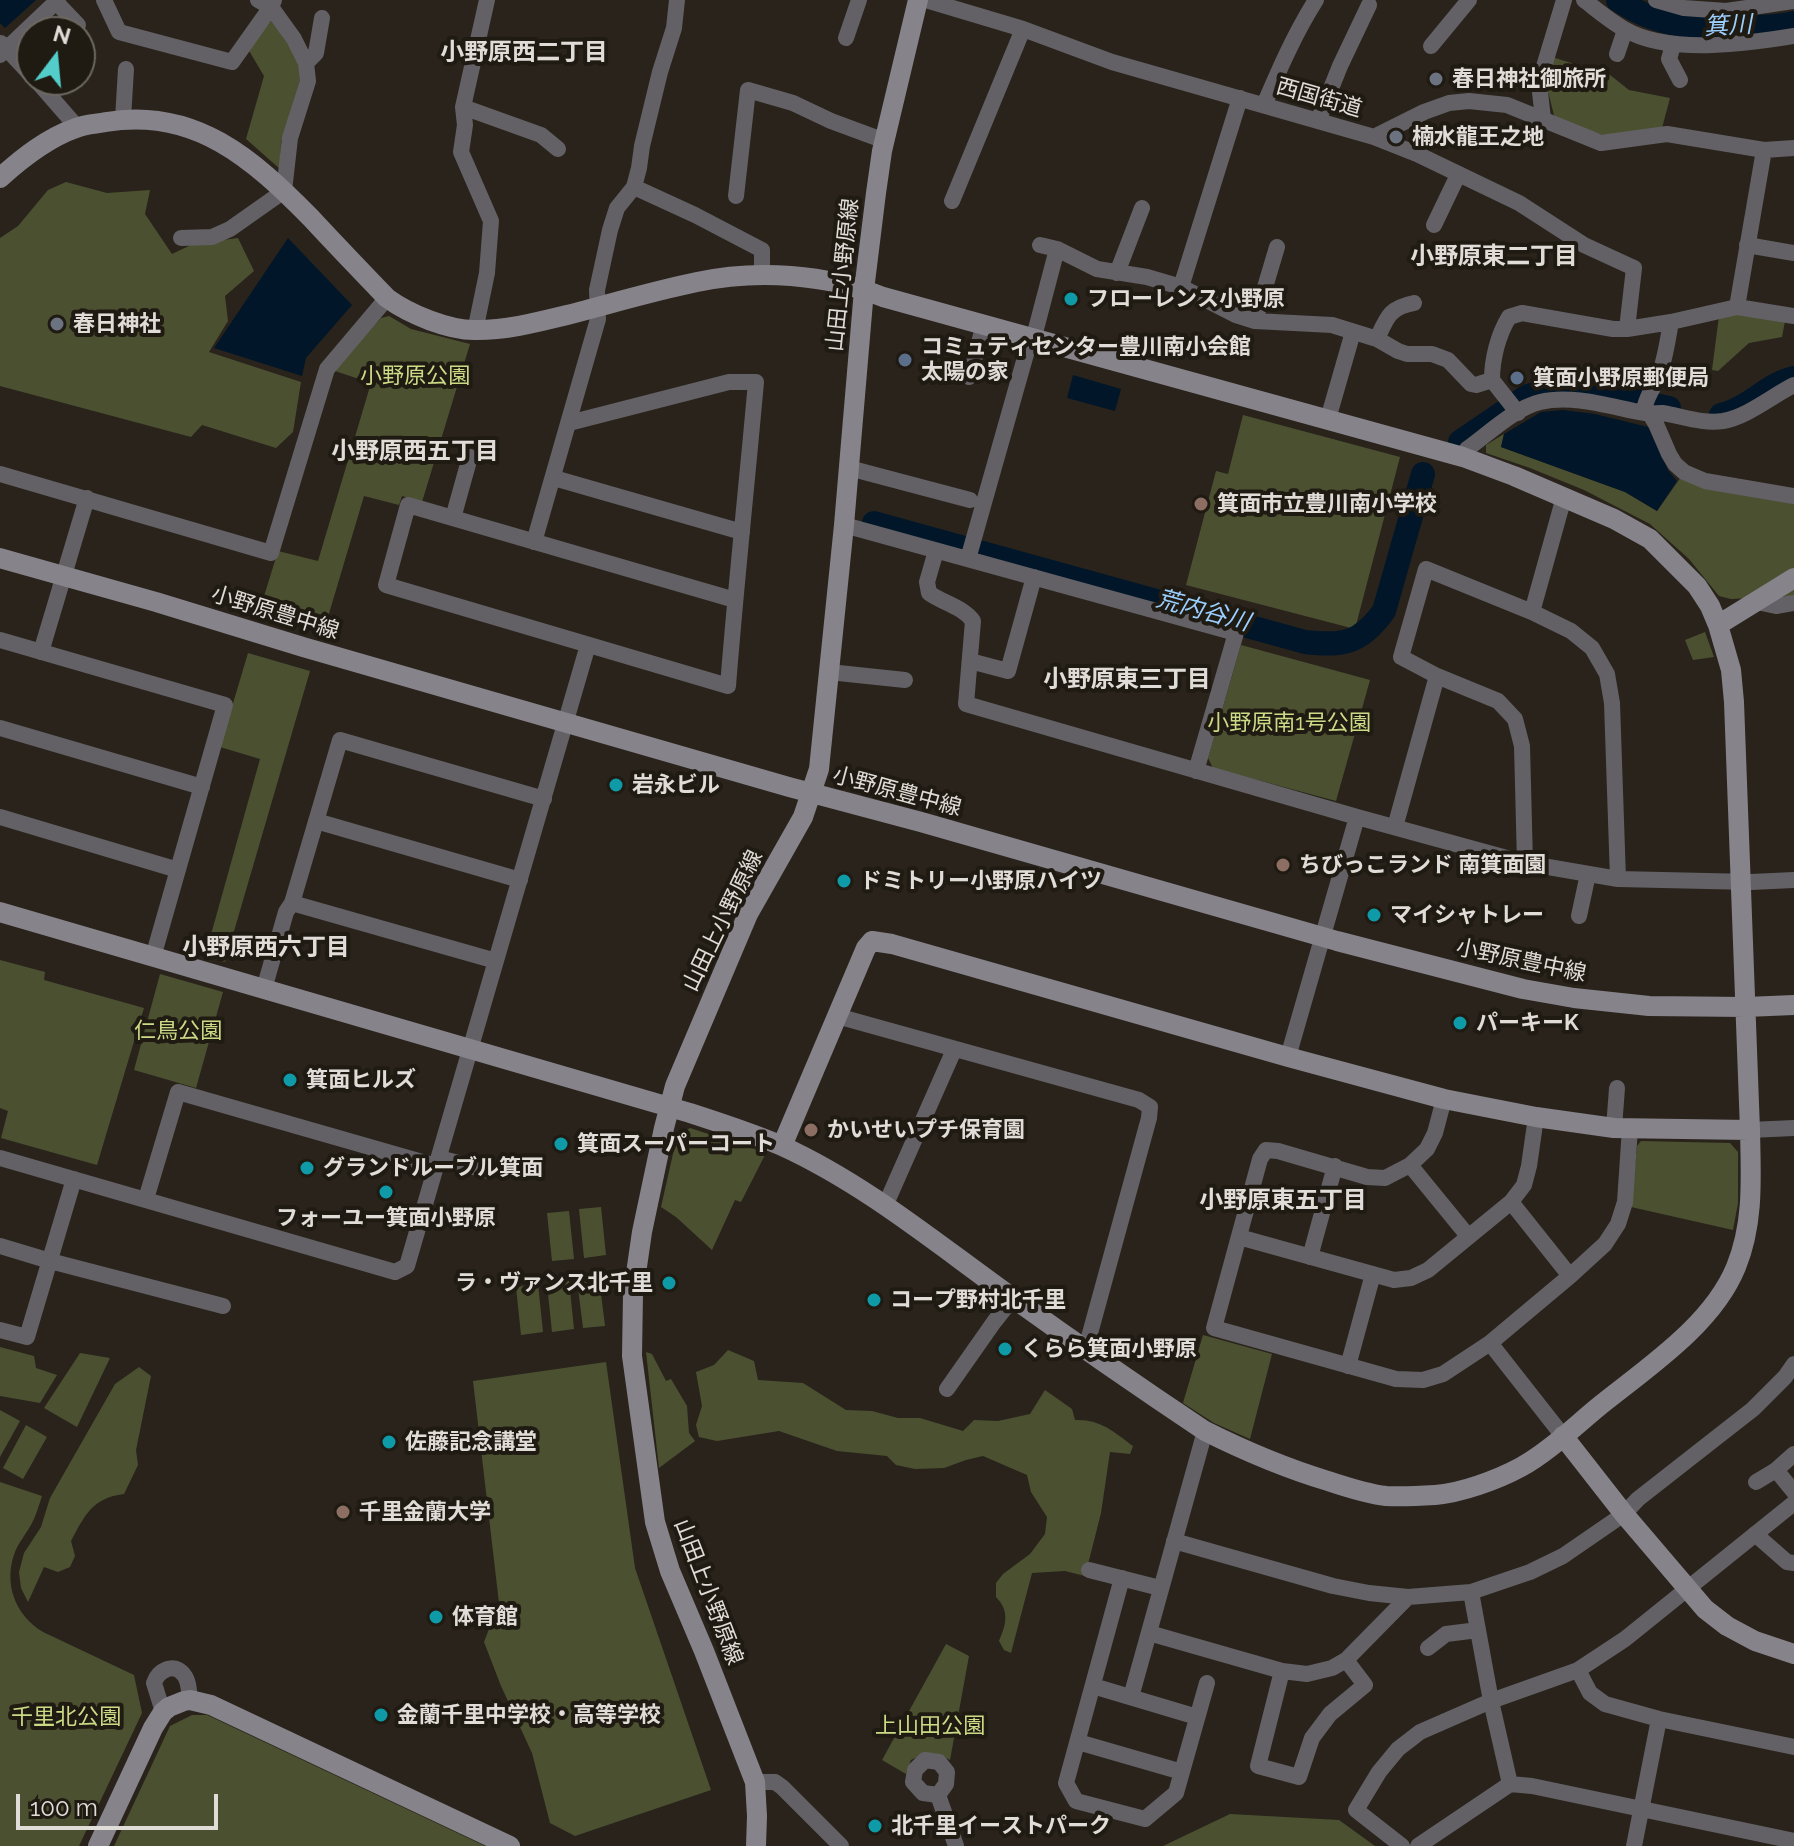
<!DOCTYPE html>
<meta charset="utf-8">
<style>
body{margin:0}
#map{position:relative;width:1794px;height:1846px;overflow:hidden;background:#29231c;font-family:Raleway,sans-serif}
canvas{display:block}
.north{position:absolute;left:16px;top:16px;width:80px;height:80px;box-sizing:border-box;background:#1f1a12;border:2px solid #6c6861;border-radius:50%;rotate:16deg;font-size:22px;font-weight:700;line-height:32px;text-align:center;color:#e0dcd7}
.north::after{content:'';display:block;margin:auto;width:28px;height:36px;background:#53cdca;clip-path:polygon(50% 0,100% 100%,50% 72%,0 100%)}
.scale{position:absolute;left:16px;top:1794px;width:202px;height:36px;box-sizing:border-box;border:4px solid #e0dcd7;border-top:0;padding-left:10px;font-size:24px;line-height:28px;white-space:nowrap;color:#e0dcd7;-webkit-text-stroke:6px #1f1a12;paint-order:stroke}
</style>
<div id="map">
<canvas width="1794" height="1846"></canvas>
<div class="north">N</div>
<div class="scale">100 m</div>
</div>
<script>
const g = document.querySelector('canvas').getContext('2d');
g.lineJoin = 'round';
function paint(path, color) { g.fillStyle = color; g.fill(path, 'evenodd'); }
function stroke(path, color, width, dash) { g.strokeStyle = color; g.lineWidth = width; g.lineCap = dash ? 'butt' : 'round'; g.setLineDash(dash || []); g.stroke(path); }
function label(font, color, halo, rows, align = 'center') {
  g.font = font + ' Raleway,"Noto Sans JP",sans-serif'; g.lineWidth = 8; g.setLineDash([]); g.textBaseline = 'middle'; g.strokeStyle = halo; g.fillStyle = color; for (const [text, x, y, turn = 0] of rows) {
    g.save(); g.translate(x, y); g.rotate((+turn || 0) * Math.PI / 180); g.textAlign = isNaN(turn) ? turn : align; if (halo) g.strokeText(text, 0, 0); g.fillText(text, 0, 0); g.restore();
  }
}
const green = new Path2D(`
 M272 20 290 47 299 65 300 80 281 142 280 169 246 139 264 76 248 49Z
 M1552 57 1584 67H1600L1629 90 1670 98 1662 128 1609 137 1555 119 1545 80Z
 M66 182 107 193 150 190 145 214 172 254 193 244 238 238 254 271 225 296 228 321 209 352 301 382 293 432 276 448 202 425 191 437 0 386V238L18 226 48 190Z
 M1734 313 1785 321 1782 337 1749 343 1718 371 1712 370 1719 316Z
 M389 316 411 329 470 344 422 502 402 496 399 505 364 496 325 627 260 609 278 551 318 561 371 383 332 370 381 318Z
 M1243 415 1400 457 1355 629 1186 585 1216 471 1228 474Z
 M1504 434 1501 447 1625 492 1657 511 1681 477 1794 500V596L1731 599 1719 596 1689 559 1650 524 1584 490 1530 468 1486 453V445Z
 M1705 632 1714 657 1693 660 1685 640Z
 M1241 645 1370 680 1336 801 1213 768 1208 758Z
 M248 653 310 671 225 962 205 956 260 759 220 747Z
 M0 960 45 972 44 980 144 1008 97 1165 1 1138 8 1111 0 1108Z
 M160 974 223 992 196 1088 134 1070Z
 M690 1128 766 1153 741 1202 735 1200 712 1250 676 1217 661 1207 677 1136Z
 M1641 1141 1730 1143 1738 1152V1203L1733 1230 1631 1207 1637 1146Z
 M601 1207 606 1255 584 1258 579 1209Z
 M569 1211 574 1259 552 1261 547 1213Z
 M599 1278 605 1326 583 1328 577 1280Z
 M569 1281 574 1329 552 1332 547 1284Z
 M538 1284 543 1332 521 1335 516 1287Z
 M1203 1335 1272 1354 1250 1439 1214 1423 1183 1403Z
 M0 1347 34 1356 36 1368 57 1375 40 1403 0 1396Z
 M728 1350 754 1361 758 1380 803 1383 846 1410 872 1411 898 1418H920L963 1431 974 1420 998 1421 1030 1414 1045 1390 1072 1409 1075 1420C1100 1419 1113 1431 1133 1446L1130 1454 1110 1452 1101 1513 1085 1576 1065 1571 1032 1573 1011 1653 1004 1650 999 1641C1006 1625 1010 1611 996 1597V1583L1003 1574 1030 1554 1045 1534 1047 1517 1031 1492 1027 1475 983 1456 966 1460 944 1468 915 1469 896 1465 887 1456 837 1451 779 1431 717 1441 699 1437 696 1425 702 1406 696 1372 714 1365Z
 M646 1352 652 1354 666 1381 671 1379 687 1406 689 1433 695 1441 659 1468Z
 M80 1353 110 1358 77 1427 44 1408Z
 M606 1362 635 1568 711 1790 575 1836 550 1823 532 1753 501 1686 484 1642 499 1603 473 1381Z
 M139 1367 151 1376 136 1450 138 1465 124 1494C92 1498 85 1515 71 1541L75 1556 70 1567 58 1572 44 1567 28 1602 21 1588 19 1572 24 1553 41 1527 50 1498 115 1384Z
 M0 1410 20 1421 0 1457Z
 M26 1425 47 1437 23 1479 3 1468Z
 M0 1482 42 1496C39 1505 36 1516 31 1525 26 1534 19 1542 15 1552 3 1583 15 1615 43 1632L134 1675 142 1713 79 1846H0Z
 M946 1644 969 1656 950 1760C934 1750 928 1752 911 1760L906 1774 882 1760Z
 M192 1715H207L485 1846H114L170 1726Z
 M1230 1814 1339 1820 1375 1846H1163Z`);
const water = new Path2D(`
 M0 0H36L5 28 0 23Z
 M288 238 352 305 306 358 302 376 214 348Z
 M1073 375 1121 389 1115 411 1067 398Z
 M1563 410 1595 414 1648 427 1668 470 1677 481 1657 511 1625 492 1501 447 1504 434 1541 412Z`);
const river = new Path2D(`
 M1618 0C1660 29 1708 31 1757 27 1769 26 1782 27 1794 23
 M1721 415C1749 409 1767 384 1794 378
 M1460 442 1526 397 1542 391H1587L1669 408
 M874 523 1305 642C1343 646 1360 644 1384 611L1423 474`);
const street = new Path2D(`
 M104 0 119 32 232 62 271 7 274 0
 M926 0 1023 29 1112 62 1374 137 1424 112 1449 103 1469 101 1507 105 1601 143 1667 134 1764 150 1794 148
 M1584 0C1597 10 1610 21 1624 29 1668 55 1746 44 1794 36
 M1656 0 1684 8 1726 11 1794 1
 M56 2 78 25 71 32
 M846 38 859 0
 M1 43 32 76
 M1673 45 1669 59 1680 80
 M1431 46 1469 0
 M1617 54 1625 30
 M0 55 58 0
 M306 63 316 53 322 18
 M36 80 77 127
 M1264 105C1279 70 1295 33 1316 0
 M463 107 541 135 558 149
 M123 119 126 69
 M1543 119 1539 83 1564 0
 M1318 121 1340 66 1369 5
 M1374 137 1417 154 1519 203 1584 245 1634 268 1627 329
 M634 187 695 215 762 250V275
 M736 196 748 90 793 103 831 121 885 141
 M952 201 1023 29
 M1434 225 1458 175
 M181 238 212 237 230 229 284 191 290 138 308 81 306 63 294 39 271 7 258 0
 M1040 245 1057 249 1097 269 1147 277 1181 287 1236 315 1255 321 1332 325 1377 339 1398 351 1407 354H1432L1448 360 1471 384 1476 385 1492 380
 M1747 245 1794 253
 M1117 273 1142 208
 M1181 287 1240 98
 M1737 307 1764 150
 M1255 321 1277 247
 M1671 322C1668 338 1666 354 1661 369 1658 383 1648 392 1645 406L1656 424 1669 454 1675 464 1684 472 1705 481 1794 496
 M475 331 487 273 491 221 461 152 465 125 463 107 487 0
 M1377 339C1387 317 1389 308 1414 303
 M969 377 984 325
 M1518 413 1492 380C1492 359 1498 335 1509 317L1522 313 1613 329H1627L1671 322 1737 307 1794 316
 M1328 419 1353 332
 M569 423 729 382H756C747 483 736 584 728 686L386 585 408 505 735 600
 M1463 457 1467 449C1488 434 1515 408 1540 402 1573 394 1611 407 1644 413 1650 414 1656 413 1662 413 1682 416 1702 424 1723 421 1747 417 1772 396 1794 385
 M849 468 970 500
 M0 474 271 553 327 369 387 298
 M554 478 742 532
 M453 518 470 457
 M844 525 1236 633 1196 771
 M534 542 598 319 597 290 610 230 617 208 634 187 639 168 642 146 660 72 674 28 677 0
 M936 551 927 582 929 593C943 603 963 607 973 621L966 704 1357 817 1525 863 1618 879 1751 882 1794 880
 M968 559 1028 347 1036 329 1057 249
 M1757 602 1776 606 1794 603
 M1532 612 1564 497
 M0 640 225 705 153 957
 M41 652 87 498
 M970 661 1008 671 1034 577
 M829 672 905 680
 M0 728 202 787
 M0 817 178 870
 M316 821 520 880
 M1395 827 1437 676
 M1525 863 1522 746 1515 719 1498 701 1437 676 1401 657 1426 569 1532 612 1571 631 1592 648 1607 674 1612 703 1618 879
 M292 903 496 961
 M1579 916 1588 874
 M264 989 286 912 292 903 340 740 544 799
 M837 1016 1139 1100 1150 1107 1149 1118 1086 1348
 M1288 1057 1357 817
 M1444 1099 1435 1133 1427 1149 1410 1165 1385 1178 1367 1177 1278 1151 1266 1150 1260 1159 1214 1328 1396 1379 1423 1380 1443 1374 1490 1343 1570 1276 1605 1244 1618 1224 1625 1202 1630 1128
 M1536 1117 1529 1166 1524 1185 1511 1202 1570 1276
 M1614 1128 1617 1088
 M1750 1130 1794 1128
 M0 1158 395 1272 407 1266 588 645
 M439 1158 489 1171
 M1410 1165 1468 1236
 M146 1199 178 1092 436 1166
 M882 1204 889 1197 954 1050
 M1239 1237 1394 1280 1411 1278 1428 1270 1511 1202
 M0 1246 50 1261 223 1306
 M1310 1257 1335 1166
 M0 1330 27 1337 74 1179
 M1490 1343 1563 1436
 M1348 1366 1373 1274
 M947 1389 994 1322 1013 1298
 M1776 1470 1794 1492
 M1756 1482 1776 1470 1794 1454
 M1755 1534 1787 1562 1794 1563
 M1174 1541 1333 1586 1369 1593 1408 1597 1471 1592 1530 1572 1563 1556 1624 1514 1638 1499 1753 1409 1785 1377 1794 1364
 M1089 1570 1160 1588
 M1122 1578 1066 1783 1076 1801 1145 1819 1176 1793 1207 1683
 M1471 1592 1491 1701 1510 1784
 M1149 1633 1282 1671 1307 1674 1332 1668 1346 1660 1408 1597
 M1428 1648 1446 1634 1478 1630
 M1578 1670 1590 1693 1605 1704 1659 1719 1794 1747
 M1282 1671 1258 1766 1299 1777 1312 1738 1330 1714 1365 1685 1346 1660
 M1093 1686 1197 1717
 M1131 1697 1205 1431
 M163 1712 154 1683C158 1671 174 1661 184 1675 189 1681 189 1692 190 1700
 M1078 1742 1182 1772
 M925 1760 939 1762 947 1772 946 1784 938 1795 923 1793 913 1782 915 1770Z
 M755 1782H775L782 1787 841 1846
 M938 1795 956 1846
 M1402 1846 1356 1810 1379 1772 1398 1749 1420 1732 1491 1701 1578 1670 1625 1639 1794 1503
 M1418 1846 1510 1784 1532 1786 1794 1841
 M1634 1846 1659 1719`);
const secondary = new Path2D(`
 M0 178C22 158 47 138 76 128 85 124 96 124 106 122 195 107 253 159 311 218 336 245 361 271 387 298 409 314 449 331 477 330 508 330 538 322 567 315 610 304 653 291 697 282 757 269 826 274 883 297L1463 457 1514 476 1614 519 1650 539 1697 586 1710 606 1718 625 1731 670 1734 702 1750 1130C1751 1178 1754 1223 1736 1267 1712 1326 1645 1369 1597 1408 1574 1427 1547 1453 1521 1467 1497 1480 1461 1493 1435 1495 1419 1496 1402 1497 1386 1496 1367 1494 1346 1487 1328 1481 1285 1468 1245 1451 1205 1431 1139 1387 1074 1342 1010 1296 936 1243 865 1184 782 1146 752 1133 721 1123 690 1113L0 912
 M0 558 156 602 303 647 789 787 921 822 1337 941 1523 989 1574 998 1649 1006 1746 1007 1794 1005
 M1718 625 1794 578
 M782 1146 866 948 872 941 892 944 1288 1057 1444 1099 1536 1117 1614 1128 1750 1130
 M1563 1436 1624 1514 1705 1609 1727 1626 1755 1641 1794 1654
 M98 1846 153 1728 163 1712 169 1707 184 1701 190 1700 211 1705 510 1846
 M756 1846 757 1816 755 1782 704 1651 670 1571 655 1522 632 1356 633 1294 642 1232 664 1128 675 1086 748 914 803 817 819 769 844 525 864 290 876 193 882 151 918 0`);
const markers = [
 [1436,79,8,"#6b7280"],
 [1396,137,8,"#6b7280"],
 [1071,299,8,"#0f9aa8"],
 [57,324,8,"#6b7280"],
 [905,360,8,"#5c6f8a"],
 [1517,378,8,"#5c6f8a"],
 [1201,504,8,"#8d6e63"],
 [616,785,8,"#0f9aa8"],
 [1283,865,8,"#8d6e63"],
 [844,881,8,"#0f9aa8"],
 [1374,915,8,"#0f9aa8"],
 [1460,1023,8,"#0f9aa8"],
 [290,1080,8,"#0f9aa8"],
 [811,1130,8,"#8d6e63"],
 [561,1144,8,"#0f9aa8"],
 [307,1168,8,"#0f9aa8"],
 [386,1192,8,"#0f9aa8"],
 [669,1283,8,"#0f9aa8"],
 [874,1300,8,"#0f9aa8"],
 [1005,1349,8,"#0f9aa8"],
 [389,1442,8,"#0f9aa8"],
 [343,1512,8,"#8d6e63"],
 [436,1617,8,"#0f9aa8"],
 [381,1715,8,"#0f9aa8"],
 [875,1826,8,"#0f9aa8"]
];
const poiNames = [
 ["春日神社御旅所",1452,79],
 ["楠水龍王之地",1412,137],
 ["フローレンス小野原",1087,299],
 ["春日神社",73,324],
 ["コミュティセンター豊川南小会館",921,347],
 ["太陽の家",921,372],
 ["箕面小野原郵便局",1533,378],
 ["箕面市立豊川南小学校",1217,504],
 ["岩永ビル",632,785],
 ["ちびっこランド 南箕面園",1299,865],
 ["ドミトリー小野原ハイツ",860,881],
 ["マイシャトレー",1390,915],
 ["パーキーK",1476,1023],
 ["箕面ヒルズ",306,1080],
 ["かいせいプチ保育園",827,1130],
 ["箕面スーパーコート",577,1144],
 ["グランドルーブル箕面",323,1168],
 ["フォーユー箕面小野原",386,1218,"center"],
 ["ラ・ヴァンス北千里",653,1283,"right"],
 ["コープ野村北千里",890,1300],
 ["くらら箕面小野原",1021,1349],
 ["佐藤記念講堂",405,1442],
 ["千里金蘭大学",359,1512],
 ["体育館",452,1617],
 ["金蘭千里中学校・高等学校",397,1715],
 ["北千里イーストパーク",891,1826]
];
const streetNames = [
 ["西国街道",1319,98,16],
 ["山田上小野原線",843,275,-84],
 ["小野原豊中線",275,613,17],
 ["小野原豊中線",897,792,15],
 ["山田上小野原線",723,921,-64],
 ["小野原豊中線",1521,961,12],
 ["山田上小野原線",708,1592,69]
];
const parkNames = [
 ["小野原公園",415,376],
 ["小野原南1号公園",1289,723],
 ["仁鳥公園",178,1031],
 ["千里北公園",66,1717],
 ["上山田公園",930,1726]
];
const waterNames = [
 ["箕川",1728,26,-3],
 ["荒内谷川",1203,611,15]
];
const neighbourhoodNames = [
 ["小野原西二丁目",524,53],
 ["小野原東二丁目",1494,257],
 ["小野原西五丁目",415,452],
 ["小野原東三丁目",1127,680],
 ["小野原西六丁目",266,948],
 ["小野原東五丁目",1283,1201]
];
paint(green, '#4b5130');
paint(water, '#011729');
stroke(river, '#011729', 24);
stroke(street, '#636165', 16);
stroke(secondary, '#87838a', 20);
for (const [x, y, r, color] of markers) { const dot = new Path2D(); dot.arc(x, y, r, 0, 2 * Math.PI); g.fillStyle = color; g.fill(dot); stroke(dot, '#1f1a12', 3); }
label('bold 22px', '#e0dcd7', '#1f1a12', poiNames, 'left');
label('22px', '#e0dcd7', '#1f1a12', streetNames);
label('22px', '#ccda86', '#1f1a12', parkNames);
label('italic 24px', '#9acfff', '#1f1a12', waterNames);
label('bold 24px', '#e0dcd7', '#1f1a12', neighbourhoodNames);
</script>
